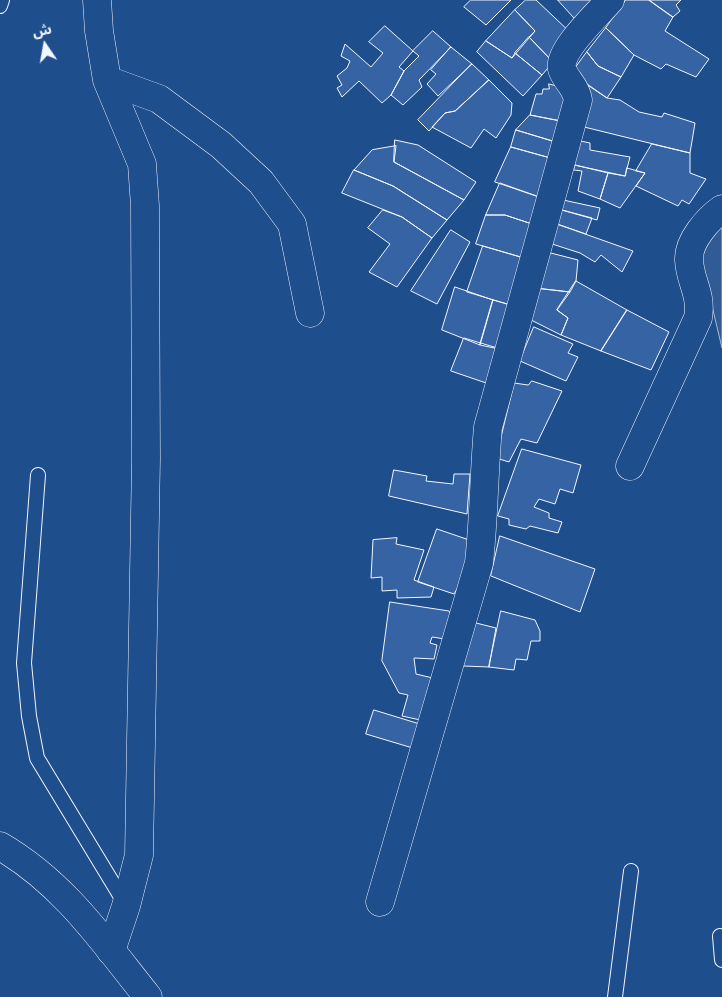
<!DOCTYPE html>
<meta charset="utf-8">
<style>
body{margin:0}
#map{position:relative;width:722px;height:997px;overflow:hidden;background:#1f4e8c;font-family:"IBM Plex Sans","Noto Sans Arabic",sans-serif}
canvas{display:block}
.north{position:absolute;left:20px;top:20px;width:50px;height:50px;-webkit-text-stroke:4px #1f4e8c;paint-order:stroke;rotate:348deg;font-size:14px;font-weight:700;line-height:20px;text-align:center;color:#f2f6ff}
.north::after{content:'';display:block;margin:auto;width:18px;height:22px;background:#f2f6ff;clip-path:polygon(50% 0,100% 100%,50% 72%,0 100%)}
</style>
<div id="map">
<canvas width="722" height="997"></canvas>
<div class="north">ش</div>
</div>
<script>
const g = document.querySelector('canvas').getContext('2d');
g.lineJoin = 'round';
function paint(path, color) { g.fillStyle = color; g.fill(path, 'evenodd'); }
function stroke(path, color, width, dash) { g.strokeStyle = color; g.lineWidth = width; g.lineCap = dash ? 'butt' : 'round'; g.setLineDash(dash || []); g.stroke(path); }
const parking = new Path2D(`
 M722 216V348L697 243Z`);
const building = new Path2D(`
 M471 0H511L486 25 464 7Z
 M526 0H536L573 35 553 62 529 37 535 31 515 10Z
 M558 0H600L579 23Z
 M626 0H649L673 17 665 31 709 59 696 77 666 64 661 69 634 55 606 28Z
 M649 0H681L676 5 680 11 673 17Z
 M515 10 535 31 512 58 486 41Z
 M385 26 413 51 399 67 404 71 391 95 382 103 359 81 342 97 337 88 342 85 337 76 347 68 350 61 341 56 345 44 371 67 383 53 369 42Z
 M606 28 634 55 621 77 598 66 587 52Z
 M433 31 451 47 419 80 422 87 403 105 391 95 404 71 419 56 413 51Z
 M529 37 553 62 542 75 515 53Z
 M486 41 512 58 515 53 542 75 523 96 477 52Z
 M451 47 472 64 438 96 427 84 436 74 431 70Z
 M587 52 598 66 621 77 607 98 571 74Z
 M472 64 489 80 455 111 445 113 429 131 418 120Z
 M489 80 512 103 511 115 496 138 484 129 471 148 432 127 445 113 455 111Z
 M549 84 568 89 566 122 530 115 536 94H542L543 89H549Z
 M587 84 607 98 620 100 639 112 662 117 664 113 695 123 690 153 576 125Z
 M530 115 566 122 559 143 516 130Z
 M516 130 559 143 554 159 511 147Z
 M571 139 590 143V150L630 157 625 176 565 163Z
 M395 140 418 145 476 182 464 200 394 162Z
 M652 144 690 153V173L706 179 689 204 682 200 678 206 636 186 645 173 636 171Z
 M396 146 394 162 464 200 447 220 393 186 354 170 372 150Z
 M511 147 554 159 545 199 495 182Z
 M575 165 608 173 600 199 578 191 582 171 574 170Z
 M627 168 645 173 620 208 600 199 608 173 625 176Z
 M354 170 393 186 447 220 432 238 402 217 342 193Z
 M500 183 545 199 535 225 505 215H486Z
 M563 200 600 208 597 220 551 207Z
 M551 207 592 218 586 234 554 223Z
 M383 210 402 217 432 238 397 287 369 272 390 244 368 228Z
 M486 215H505L535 225 524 258 476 244Z
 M554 223 633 251 622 272 601 255 595 262 580 253 549 243Z
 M451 230 470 242 437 304 411 291Z
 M483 246 524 258 514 306 467 292Z
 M543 251 578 260 576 281 570 292 535 288Z
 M576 281 627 310 601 351 561 335 568 318 557 310Z
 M455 287 493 300 480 345 442 330Z
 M535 288 570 292 557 310 568 318 561 335 529 319Z
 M493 300 514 306 504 350 480 345Z
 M627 310 669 332 651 370 601 351Z
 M534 327 573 344 568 353 578 357 566 381 520 361Z
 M464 338 504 350 492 385 451 371Z
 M532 381 562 391 537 443 521 439 509 462 496 458 514 383 528 385Z
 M522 449 581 465 573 493 560 489 555 504 539 499 534 507 549 513V518L562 522 558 533 530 526 526 529 509 525V519L498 516Z
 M394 470 427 476 426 481 453 484 454 474H470L467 514 389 496Z
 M437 529 478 543 474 560 454 594 418 582Z
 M500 536 595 569 580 612 491 576Z
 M397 538 396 544 424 550 414 580 434 587 431 597 397 598V590L382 591V577L371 578 373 540Z
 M390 602 449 611 455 623 452 640 432 637 430 643 437 645 434 659 414 658 416 674 437 679 425 721 402 716 408 695 399 693 382 661Z
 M501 611 535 620 540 631V641H531L527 660 516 659 514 670 489 667Z
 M472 622 496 628 489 667 463 666Z
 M374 710 423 725 416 749 366 734Z`);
const service = new Path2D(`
 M0 6 2 0
 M38 475 24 663 29 716 37 758 126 905
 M720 936 722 960
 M615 997 631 871`);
const minor = new Path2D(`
 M97 0 99 31 107 80 142 164 145 206 146 459 139 855 126 906 111 951
 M107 80 159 99 221 145 261 182 292 224 310 313
 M630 466 698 318C702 293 690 282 689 260 688 241 708 219 722 209
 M380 902 479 563C484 518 484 472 488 427L578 100C576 86 566 81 562 69 557 52 598 14 610 0`);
const trunk = new Path2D(`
 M0 846C64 883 103 941 148 997`);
paint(parking, '#305b95');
stroke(parking, '#a8bbd7', 1);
paint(building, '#3563a3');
stroke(building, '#f2f6ff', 1);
stroke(service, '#f2f6ff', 16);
stroke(minor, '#f2f6ff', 29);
stroke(trunk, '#f2f6ff', 29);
stroke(service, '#1f4e8c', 14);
stroke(minor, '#1f4e8c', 28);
stroke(trunk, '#1f4e8c', 28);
</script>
